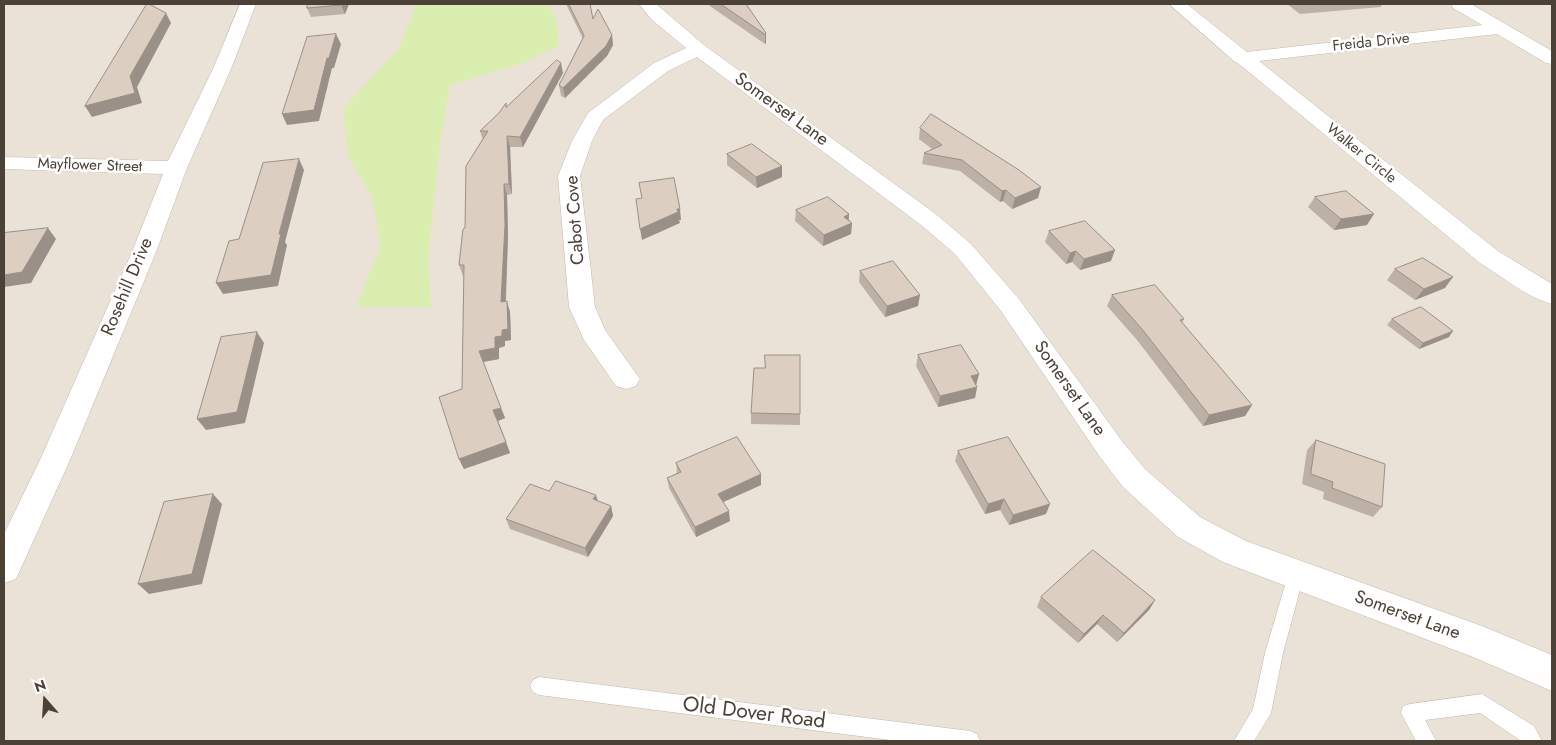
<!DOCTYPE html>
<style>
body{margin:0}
#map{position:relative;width:1556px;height:745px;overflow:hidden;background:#f6f1ea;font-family:Jost,sans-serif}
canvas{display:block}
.frame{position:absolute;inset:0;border:5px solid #4b4137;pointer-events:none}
.north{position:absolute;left:20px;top:675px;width:50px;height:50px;-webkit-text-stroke:4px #fff;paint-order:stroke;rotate:341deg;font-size:14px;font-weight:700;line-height:20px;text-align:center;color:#4b4137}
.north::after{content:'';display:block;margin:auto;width:18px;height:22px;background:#4b4137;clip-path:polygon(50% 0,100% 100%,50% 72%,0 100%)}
</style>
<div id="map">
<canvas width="1556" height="745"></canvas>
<div class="frame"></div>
<div class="north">N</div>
</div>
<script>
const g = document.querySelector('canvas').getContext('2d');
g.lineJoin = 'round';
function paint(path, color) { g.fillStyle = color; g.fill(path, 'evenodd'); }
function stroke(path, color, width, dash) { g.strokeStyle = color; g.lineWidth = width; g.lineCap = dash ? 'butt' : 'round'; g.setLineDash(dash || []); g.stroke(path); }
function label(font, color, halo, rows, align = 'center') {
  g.font = font + ' Jost,sans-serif'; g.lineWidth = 5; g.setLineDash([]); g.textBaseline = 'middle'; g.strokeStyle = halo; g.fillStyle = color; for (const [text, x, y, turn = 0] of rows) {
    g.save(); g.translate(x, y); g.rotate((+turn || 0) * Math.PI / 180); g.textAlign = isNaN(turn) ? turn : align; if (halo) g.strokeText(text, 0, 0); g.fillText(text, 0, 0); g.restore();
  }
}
const residential = new Path2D(`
 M4 4H1552V741H4Z`);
const green = new Path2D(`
 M416 4H549L556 20 559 45 521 64 450 85 440 142 428 259 431 307H356L380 246 372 197 348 157 343 109 399 48Z`);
const lane = new Path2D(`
 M1296 567 1302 570 1304 575 1283 653 1271 713 1254 741H1234L1253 709 1265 653 1288 575 1290 570Z
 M539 677 970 731 977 734 980 741H898L539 695 533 692 530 686 533 680Z
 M1482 694 1534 726 1542 741H1521L1480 713 1425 720 1436 741H1416L1401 713 1403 706 1410 704Z`);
const street = new Path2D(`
 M240 4H256L231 69 187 168 156 252 70 460 16 579 4 583V534L40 460 132 252 163 174 4 169V157L168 161 213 69Z
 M639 4H656L704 45 937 215 971 244 1019 299 1122 441 1145 469 1200 517 1246 541 1482 626 1552 655V691L1473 657 1223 562 1178 537 1123 487 1100 457 1001 311 955 254 921 225 697 57 668 71 603 120 592 141 580 176 595 307 605 330 640 379 636 386 626 389 616 386 584 340 569 307 558 176 572 141 588 113 654 63 686 48 652 20Z
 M1169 4H1187L1247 52 1482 25 1453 8 1451 4H1471L1552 51V64L1546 63 1497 34 1259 61 1498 251 1552 284V304C1526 297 1503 277 1480 263L1238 63 1235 62Z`);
const wall = new Path2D(`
 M308 4H349L345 14 311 17 307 8Z
 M566 4H590L593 19 612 35 613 45 607 56 565 98 561 96 559 85 583 39Z
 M707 4H746L766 33V43L765 44Z
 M1287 4H1382L1381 7 1300 14Z
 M563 73 523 147H510L512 194 507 195 508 236 506 302 510 312 511 340 505 341V346L499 348V359L483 362 505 418 498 421 510 453 464 469 459 459 462 389 464 276H463L459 265 465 228 483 140 480 131 507 106Z
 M920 128 1041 187 1038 198 1012 209 1003 201 1000 202 960 171 922 164 924 153 932 149 919 139Z
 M727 154 782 177 757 188 727 165Z
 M1315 197 1367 225 1334 230 1308 207Z
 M796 210 849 214V220L852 223 851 234 823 246 795 221Z
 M1049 231 1111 261 1080 270 1072 262 1066 264 1045 242Z
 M1395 269 1445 288 1415 300 1387 280Z
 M860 271 918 306 885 317 859 282Z
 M1112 295 1184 319 1182 323 1252 405 1245 416 1203 426 1137 340 1107 306Z
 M1392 319 1449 337 1419 349 1387 325Z
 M918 355 979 374 976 385 977 387 975 398 938 407 916 366Z
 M751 413 800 414V425L751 424Z
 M1316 440 1382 507 1373 517 1323 499 1324 492 1302 484 1307 450Z
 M958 451 1046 514 1009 525 1000 510 985 514 955 461Z
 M676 463 761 485 723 502 730 521 696 537 669 488 667 478 677 473Z
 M549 491 598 501 611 506 613 516 588 557 510 529 506 519Z
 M1041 597 1155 600 1149 610 1117 642 1097 624 1078 643 1037 607Z`);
const shadedWall = new Path2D(`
 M342 4H349L345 14 341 5Z
 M166 13 171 23 137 87 142 103 92 117 85 106 130 76Z
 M766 33V43L765 44V34Z
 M336 34 341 44 334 68H332L319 121 287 125 282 114 327 58Z
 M612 35 613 45 607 56 565 98 563 88Z
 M561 63 563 73 523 147 520 137Z
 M507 136 510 147 512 194 509 184Z
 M299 159 304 170 285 242 287 245 278 286 223 294 216 283 279 234Z
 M782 166V177L757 188 756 177Z
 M504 184 507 195 508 236 505 313 501 302Z
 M1041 187 1038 198 1012 209 1015 198Z
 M1006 190 1003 201 1000 202 1002 191Z
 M677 209H680L681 220H679L680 223 642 240 640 229Z
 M849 214 848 224 852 223 851 234 823 246 824 235 844 217Z
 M1374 214 1367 225 1334 230 1341 219Z
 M48 228 56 239 31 283 4 287V275Z
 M1115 250 1111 261 1080 270 1084 259Z
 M1076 251 1072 262 1066 264 1070 253Z
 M1453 277 1445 288 1415 300 1424 289Z
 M920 295 918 306 885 317 887 306Z
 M507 301 510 312 511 340 505 341V346L499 348V359L483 362 479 351 495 337 502 330Z
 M1453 331 1449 337 1419 349 1423 343Z
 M257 332 264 343 245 423 206 430 197 419Z
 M979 374 976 385 971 376Z
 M977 387 975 398 938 407 940 396Z
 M1252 405 1245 416 1203 426 1209 415Z
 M501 408 505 418 498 421 510 453 464 469 459 459 493 410Z
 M761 474V485L719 504 718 494Z
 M213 494 222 504 202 584 149 594 138 584Z
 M596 495 599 505 593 499Z
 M1004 499 1000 510 985 514 988 504Z
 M1050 504 1046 514 1009 525 1013 515Z
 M611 506 613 516 588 557 585 548Z
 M729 511 730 521 696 537 695 527Z
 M1155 600 1149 610 1117 642 1124 633Z
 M1103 615 1097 624 1078 643 1084 634Z`);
const building = new Path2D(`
 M147 4H149L166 13 130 76 135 93 85 106Z
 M308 4H342L341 5 307 8Z
 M569 4H590L593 19 598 9 612 35 606 46 563 88 559 85 584 36Z
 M721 4H746L766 33 765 34Z
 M336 34 329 58H327L314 110 282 114 307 37Z
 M557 60 561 63 520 137 507 136 509 184H504L505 225 501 302 507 301 508 329 502 330V336L495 337V348L479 351 501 408 493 410 506 442 459 459 439 397 462 389 464 265H459L463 229 465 228 466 166 488 131H480L499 113 506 103V107Z
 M931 114 1019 170 1041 187 1015 198 1006 190 1002 191 962 160 924 153 942 145 920 128Z
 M752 144 782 166 756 177 727 154Z
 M299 159 279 234H281L271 275 216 283 229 241 239 239 263 163Z
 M674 178 680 209H677L678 212 640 229 636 199 642 198 639 183Z
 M1346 191 1374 214 1341 219 1315 197Z
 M828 197 849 214 844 217 852 223 824 235 796 210Z
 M1085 221 1115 250 1084 259 1076 251 1070 253 1049 231Z
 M48 228 22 272 4 275V233Z
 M1423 258 1453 277 1424 289 1395 269Z
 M893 261 920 295 887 306 860 271Z
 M1155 285 1184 319 1180 320 1252 405 1209 415 1142 329 1112 295Z
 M1421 307 1453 331 1423 343 1392 319Z
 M257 332 237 412 197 419 221 337Z
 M961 345 979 374 971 376 977 387 940 396 918 355Z
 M765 355H800V414L751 413 754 368H765Z
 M737 437 761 474 718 494 729 511 695 527 667 478 681 472 676 463Z
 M1008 437 1050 504 1013 515 1004 499 988 504 958 451Z
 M1316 440 1385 464 1382 507 1332 488 1333 482 1311 474Z
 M556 481 596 495 593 499 611 506 585 548 506 519 530 484 549 491Z
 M213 494 192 574 138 584 164 502Z
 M1093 550 1155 600 1124 633 1103 615 1084 634 1041 597Z`);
const farStreetnames = [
 ["Freida Drive",1371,43,-6],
 ["Walker Circle",1361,154,39],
 ["Mayflower Street",90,166,2]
];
const streetNames = [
 ["Somerset Lane",781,110,36],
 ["Cabot Cove",576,220,-94],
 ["Rosehill Drive",128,287,-67],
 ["Somerset Lane",1069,389,55],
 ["Somerset Lane",1407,616,20]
];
const nearStreetnames = [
 ["Old Dover Road",754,714,7]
];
paint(residential, '#ebe2d7');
paint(green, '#d9eeaf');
stroke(lane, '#c3b8ab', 1);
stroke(street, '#c3b8ab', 1);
paint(lane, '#fff');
paint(street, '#fff');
paint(wall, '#bdb1a6');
paint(shadedWall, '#9a9087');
paint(building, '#dccec1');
stroke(building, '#9a9087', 1);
label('15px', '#4b4137', '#fff', farStreetnames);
label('18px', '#4b4137', '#fff', streetNames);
label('21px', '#4b4137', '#fff', nearStreetnames);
</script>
